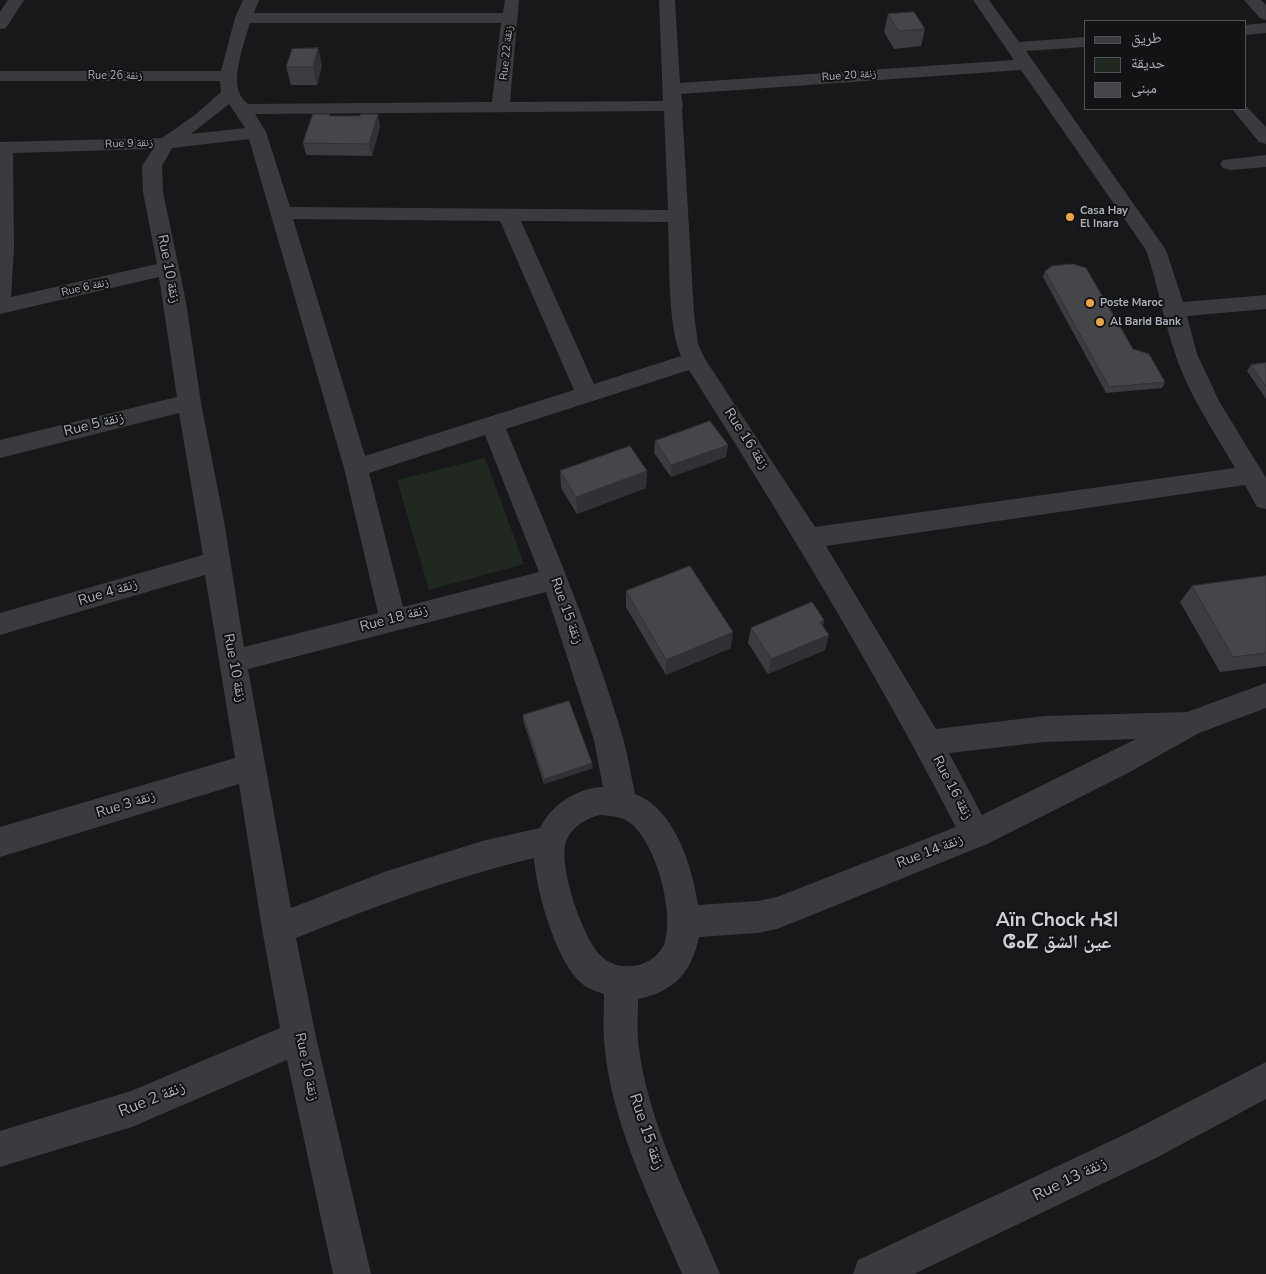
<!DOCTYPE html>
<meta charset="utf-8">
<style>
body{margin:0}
#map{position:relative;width:1266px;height:1274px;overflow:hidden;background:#18181a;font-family:"Nunito Sans","Noto Naskh Arabic",sans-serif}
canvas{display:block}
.legend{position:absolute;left:1084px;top:20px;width:162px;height:90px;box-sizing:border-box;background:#131315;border:1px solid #505257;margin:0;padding:6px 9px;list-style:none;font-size:15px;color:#abb0ba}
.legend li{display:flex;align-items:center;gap:10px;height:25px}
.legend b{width:25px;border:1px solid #505257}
</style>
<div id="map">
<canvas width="1266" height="1274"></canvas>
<ul class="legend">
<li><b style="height:6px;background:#393b3f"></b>طريق</li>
<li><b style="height:14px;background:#202821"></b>حديقة</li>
<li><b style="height:14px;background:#45464a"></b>مبنى</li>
</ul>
</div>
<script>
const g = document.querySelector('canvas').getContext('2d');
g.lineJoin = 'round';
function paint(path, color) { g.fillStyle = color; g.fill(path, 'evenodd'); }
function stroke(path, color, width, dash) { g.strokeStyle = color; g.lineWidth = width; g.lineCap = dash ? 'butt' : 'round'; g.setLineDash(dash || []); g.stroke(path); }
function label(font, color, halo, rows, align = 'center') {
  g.font = font + ' "Nunito Sans","Noto Naskh Arabic","Noto Sans Tifinagh",sans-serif'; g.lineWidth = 4; g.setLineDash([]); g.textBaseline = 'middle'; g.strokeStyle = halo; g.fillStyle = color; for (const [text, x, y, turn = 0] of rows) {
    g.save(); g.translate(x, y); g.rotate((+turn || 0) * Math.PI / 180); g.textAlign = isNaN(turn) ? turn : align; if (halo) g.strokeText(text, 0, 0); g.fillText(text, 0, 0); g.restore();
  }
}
const green = new Path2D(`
 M485 458 524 564 429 590 397 480Z`);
const street = new Path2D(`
 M8 0H24L6 28 0 29V12Z
 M243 0H259L254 13H503L505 0H519L510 102 663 101 659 0H675L680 83 1014 60 973 0H989L1019 42 1085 37V47L1026 51 1166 250 1183 302 1266 295V309L1187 316 1197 354 1219 401 1266 478V509L1257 507 1245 485 826 546 936 729 1045 716 1187 712 1266 683V708L1199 733 1128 773 987 844 822 911 777 929 758 933 699 937C691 973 675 991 638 999 638 1013 637 1027 638 1041 647 1123 689 1199 720 1274H682C651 1200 610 1122 604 1040 603 1025 604 1010 604 994 594 991 584 987 577 979 555 955 536 891 534 858 451 878 375 906 296 938L316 1037 371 1274H333L287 1060 132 1127 0 1167V1131L131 1091 280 1028 262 929 239 784 0 857V827L235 758 205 575 0 635V613L203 555 179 413 0 458V440L177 397 159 277 0 314V142L162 138 195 115 221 92 220 81H0V71H221L235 18ZM250 23H501L492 102 248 104C245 101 241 98 240 94 231 78 245 40 250 23ZM1021 70 1146 250C1158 284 1163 319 1175 353 1188 394 1214 431 1235 468L815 527 705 359 698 344 694 313 682 108 683 106 681 94ZM229 104 245 128 191 134ZM664 111 668 210 290 207 266 132 255 114ZM249 139 344 468 378 613 244 647 224 521 201 403 186 302 163 192 162 166 172 148ZM153 149 142 166 143 192 157 264 11 297 14 248 13 153ZM293 219 500 221 574 390 365 456ZM521 221 668 222C670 260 667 323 681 356L594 384ZM689 370C783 519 875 670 956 827L777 897 758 901 698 905C692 866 675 809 635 794 631 776 628 756 623 738 592 632 548 531 506 429ZM485 435 539 572 403 607 369 473ZM546 592 594 740 603 787C577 788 551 805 540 828L482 841 384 872 291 908 248 669ZM1136 739 982 815 949 753 1045 742ZM600 815C610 816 621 816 629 822 656 842 674 910 665 942 662 951 653 960 644 963 631 969 612 967 601 956 583 939 556 862 567 839 573 826 587 818 600 815Z
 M1244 0H1261L1266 5V20L1260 18Z
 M1266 23V33L1245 35V25Z
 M1245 105 1266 127V144L1259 142 1232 109H1245Z
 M1266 155V167L1230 170 1223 168 1220 164 1223 160Z
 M1266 1062V1099L1156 1158 914 1274H853L858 1260 1130 1132Z`);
const wall = new Path2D(`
 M888 14 925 29 921 46 894 49 884 32Z
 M318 48 322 66 317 85H291L286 67Z
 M331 116 380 126 372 156 306 155 303 143Z
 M1045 271 1133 349 1165 382 1162 388 1106 393 1043 277Z
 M1266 363V399L1247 371 1251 365Z
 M655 441 726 457 671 477 654 453Z
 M560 471H647L646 488 577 514 561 488Z
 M1266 576V666L1220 672 1180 602 1192 586Z
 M626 591 731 648 666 675 626 607Z
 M824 620 823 626 825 650 768 674 748 643 751 628Z
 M523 715 593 768 544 784 523 720Z`);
const shadedWall = new Path2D(`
 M318 48 322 66 317 85 313 67Z
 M378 114 380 126 372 156 369 144Z
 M728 445 726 457 671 477V465Z
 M647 471 646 488 577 514 576 497Z
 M824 620 820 635V622Z
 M733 632 731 648 666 675V660Z
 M829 635 825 650 768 674 771 659Z
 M592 763 593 768 544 784V779Z`);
const building = new Path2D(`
 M914 12 925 29 898 31 888 14Z
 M318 48 313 67H286L292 49Z
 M313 114H330L329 116H360L361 114H378L369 144 303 143Z
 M1073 264 1086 268 1133 349 1149 354 1165 382 1109 387 1045 271 1052 266Z
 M1266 363V387L1251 365Z
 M710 421 728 445 671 465 655 441Z
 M630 446 647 471 576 497 560 471Z
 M690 566 733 632 666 660 626 591Z
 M1266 576V653L1233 657 1192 586Z
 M812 602 824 620 820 622 829 635 771 659 751 628Z
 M569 701 592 763 544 779 523 715Z`);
const markers = [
 [1070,217,5,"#eda63e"],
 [1090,303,5,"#eda63e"],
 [1100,322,5,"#eda63e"]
];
const farStreetnames = [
 ["Rue 22 زنقة",507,53,-84],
 ["Rue 26 زنقة",115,76],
 ["Rue 20 زنقة",849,76,-4],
 ["Rue 9 زنقة",129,144,-2],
 ["Rue 6 زنقة",85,288,-13]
];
const farPoinames = [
 ["Casa Hay",1080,211],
 ["El Inara",1080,224],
 ["Poste Maroc",1100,303],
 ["Al Barid Bank",1110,322]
];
const streetNames = [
 ["Rue 10 زنقة",168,269,79],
 ["Rue 5 زنقة",94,425,-14],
 ["Rue 16 زنقة",746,439,57],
 ["Rue 4 زنقة",108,593,-17],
 ["Rue 15 زنقة",566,611,70],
 ["Rue 18 زنقة",394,619,-15],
 ["Rue 10 زنقة",234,668,79],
 ["Rue 16 زنقة",952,788,62],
 ["Rue 3 زنقة",126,805,-17],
 ["Rue 14 زنقة",930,852,-21],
 ["Rue 10 زنقة",306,1067,78]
];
const nearStreetnames = [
 ["Rue 2 زنقة",152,1100,-22],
 ["Rue 15 زنقة",646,1132,71],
 ["Rue 13 زنقة",1070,1180,-26]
];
const districtNames = [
 ["Aïn Chock ⵄⵉⵏ",1057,921],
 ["ⵛⴰⵇ عين الشق",1057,943]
];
paint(green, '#202821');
paint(street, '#393b3f');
paint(wall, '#3b3c40');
paint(shadedWall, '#303134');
paint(building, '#45464a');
stroke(building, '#303134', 1);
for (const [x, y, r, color] of markers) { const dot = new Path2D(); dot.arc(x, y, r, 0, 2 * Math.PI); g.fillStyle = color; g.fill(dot); stroke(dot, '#131315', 2); }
label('11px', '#abb0ba', '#131315', farStreetnames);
label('bold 11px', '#abb0ba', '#131315', farPoinames, 'left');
label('14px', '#abb0ba', '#131315', streetNames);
label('16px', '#abb0ba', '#131315', nearStreetnames);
label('bold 19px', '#cccfd6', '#131315', districtNames);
</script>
